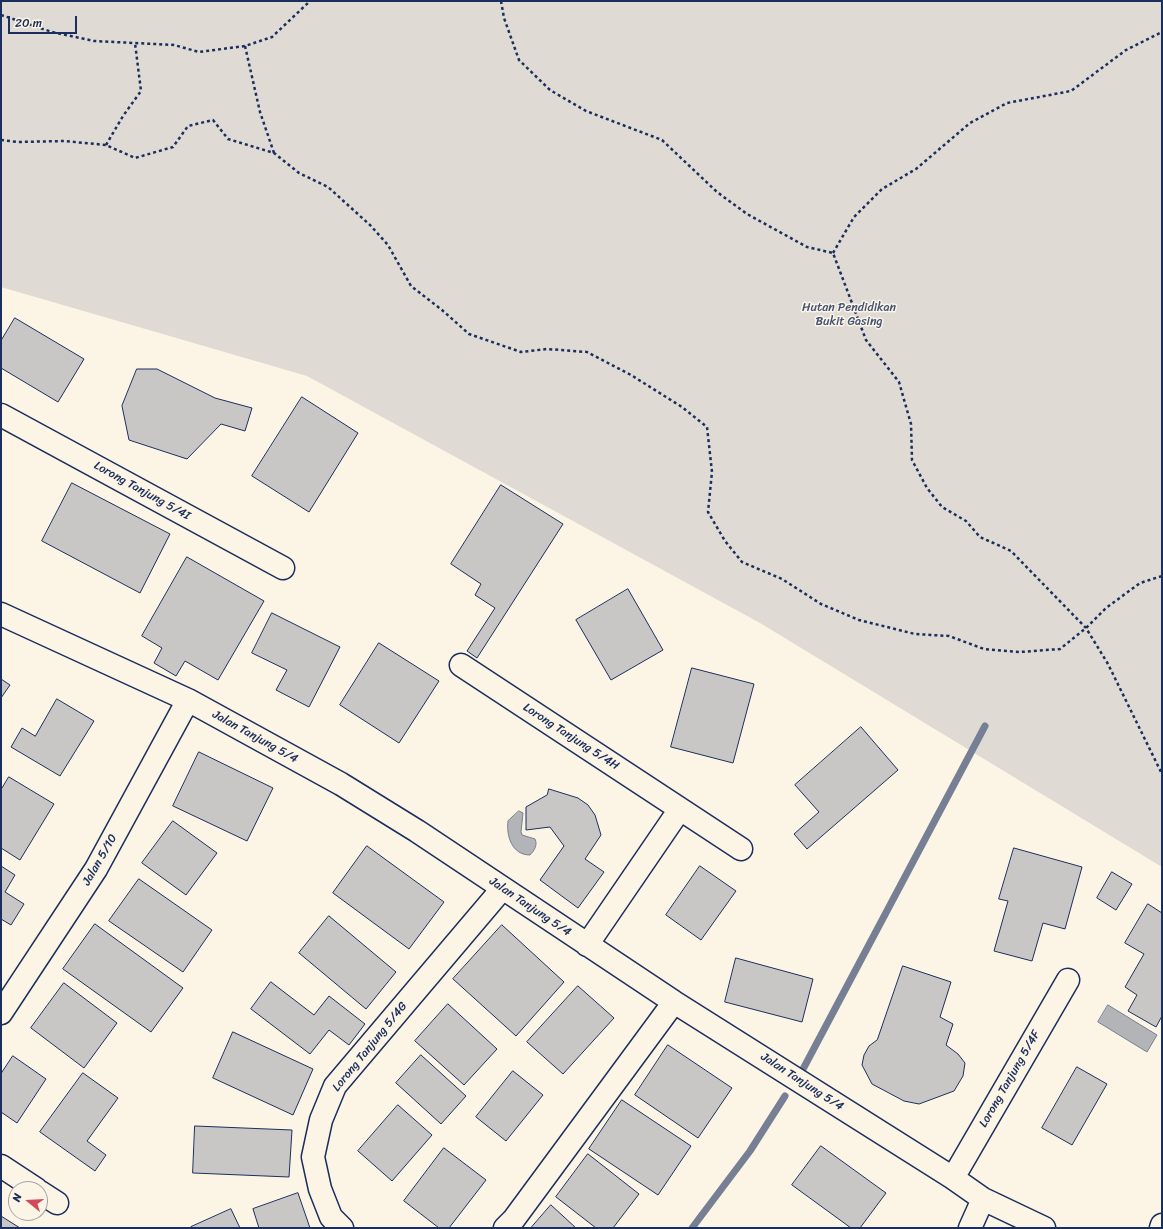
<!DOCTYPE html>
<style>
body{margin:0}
#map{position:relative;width:1163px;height:1229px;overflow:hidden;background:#fcf5e5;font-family:Sriracha,sans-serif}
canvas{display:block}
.frame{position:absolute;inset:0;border:2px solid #1b2f5e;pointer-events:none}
.north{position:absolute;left:8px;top:1181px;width:40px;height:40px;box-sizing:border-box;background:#fcf5e5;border:1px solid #a2a6af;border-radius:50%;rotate:288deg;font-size:11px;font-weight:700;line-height:16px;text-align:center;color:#1b2f5e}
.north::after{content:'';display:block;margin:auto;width:14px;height:18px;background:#d1495b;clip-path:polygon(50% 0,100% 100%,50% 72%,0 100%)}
.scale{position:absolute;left:8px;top:16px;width:69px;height:18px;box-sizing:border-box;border:2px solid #1b2f5e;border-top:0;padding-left:5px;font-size:12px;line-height:14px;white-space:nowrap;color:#1b2f5e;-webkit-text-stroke:3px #fcf5e5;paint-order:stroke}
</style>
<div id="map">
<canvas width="1163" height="1229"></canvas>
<div class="frame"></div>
<div class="north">N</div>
<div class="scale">20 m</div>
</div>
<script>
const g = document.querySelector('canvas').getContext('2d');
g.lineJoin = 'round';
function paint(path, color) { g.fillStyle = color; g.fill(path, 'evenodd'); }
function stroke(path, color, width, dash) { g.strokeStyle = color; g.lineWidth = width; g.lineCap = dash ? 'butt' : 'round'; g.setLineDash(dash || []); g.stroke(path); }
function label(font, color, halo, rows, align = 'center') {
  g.font = font + ' Sriracha,sans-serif'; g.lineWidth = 3; g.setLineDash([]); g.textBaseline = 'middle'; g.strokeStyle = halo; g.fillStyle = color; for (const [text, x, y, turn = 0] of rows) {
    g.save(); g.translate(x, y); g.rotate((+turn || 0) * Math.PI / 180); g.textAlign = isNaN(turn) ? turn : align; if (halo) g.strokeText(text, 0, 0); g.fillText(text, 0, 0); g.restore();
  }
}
const green = new Path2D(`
 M1 1H1162V867L760 623 307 376 1 287Z`);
const water = new Path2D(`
 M519 811 523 813 521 832 522 835 535 839C538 845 534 851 530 855 512 855 506 836 508 821Z
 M1108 1005 1157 1035 1147 1052 1098 1022Z`);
const stream = new Path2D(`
 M802 1071 985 726
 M692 1228 750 1151 785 1096`);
const building = new Path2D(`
 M15 318 84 359 58 402 1 368V341Z
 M137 369H157L215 398 252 408 245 431 221 424 187 459 129 440 122 406Z
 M302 397 358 433 309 512 252 476Z
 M72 483 170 534 140 593 42 541Z
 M501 485 563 524 477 658 467 651 495 608 475 595 481 584 451 564Z
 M187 557 264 601 218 680 185 661 176 676 154 663 162 648 142 636Z
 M628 589 663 650 611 680 576 620Z
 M272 613 340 647 309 707 276 690 287 670 252 653Z
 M379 643 439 681 399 743 340 705Z
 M692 668 754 684 733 763 671 747Z
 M1 679 10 685 1 698Z
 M57 699 94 721 60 776 11 747 22 728 35 736Z
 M861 727 898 770 807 849 794 834 819 812 795 785Z
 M199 752 273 788 247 841 173 806Z
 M9 777 54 804 20 860 1 848V790Z
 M549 789 578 798 588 805 595 815 601 835 585 859 604 872 578 908 540 880 564 846 550 827 526 830V807L547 795Z
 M173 821 217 853 186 895 142 863Z
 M367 846 444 902 409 949 333 893Z
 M1014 848 1082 867 1065 929 1043 923 1032 961 994 951 1008 901 999 899Z
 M1 866 15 875 5 892 24 904 11 925 1 919Z
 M700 866 736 891 701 940 666 915Z
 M1112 872 1132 884 1116 910 1097 898Z
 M139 879 212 930 183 972 109 921Z
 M1148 904 1162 913V1016L1156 1027 1128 1011 1137 995 1125 987 1144 954 1125 943Z
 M329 916 396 972 366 1009 299 953Z
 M95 924 183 988 151 1032 63 969Z
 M502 925 564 982 516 1036 453 979Z
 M736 958 813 979 802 1022 725 1002Z
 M903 966 951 982 940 1017 953 1024 946 1045 958 1054 965 1063 963 1076 954 1091 919 1104 904 1101 872 1084 862 1065 864 1055 869 1046 877 1040Z
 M271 982 314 1015 329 996 365 1024 349 1045 329 1030 310 1054 251 1009Z
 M64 983 117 1023 84 1068 31 1028Z
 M578 986 614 1018 563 1074 527 1042Z
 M448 1004 497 1049 464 1085 415 1041Z
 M233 1032 313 1069 293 1115 213 1078Z
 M668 1045 732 1088 698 1138 635 1095Z
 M421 1055 466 1096 441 1124 396 1083Z
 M13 1056 46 1079 17 1123 1 1112V1074Z
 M1077 1067 1107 1084 1072 1145 1042 1128Z
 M513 1071 543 1095 506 1141 476 1117Z
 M83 1073 118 1098 87 1141 106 1155 95 1171 40 1132Z
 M622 1100 691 1146 658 1195 589 1149Z
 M398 1105 432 1135 392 1181 358 1151Z
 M195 1126 292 1130 289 1177 193 1173Z
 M821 1146 886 1193 860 1228H851L792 1185Z
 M444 1148 486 1180 449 1228H439L404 1201Z
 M588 1154 639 1194 613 1228H596L556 1197Z
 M298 1193 310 1228H259L253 1209Z
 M551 1205 576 1228H531Z
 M231 1209 240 1228H191V1227Z
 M1 1216 20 1228H1Z`);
const path = new Path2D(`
 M501 1 504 18 519 60 550 90 586 111 662 140 717 192 747 214 807 247 833 253 866 340 899 382 911 424 912 460 927 488 942 507 966 521 980 537 1011 551 1086 628 1108 664 1162 774
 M1 15 52 32 94 41 174 45 199 52 245 46 272 37 310 1
 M245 46 260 112 274 153
 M1 140 18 142 64 141 106 145 135 158 173 147 188 126 213 120 228 139 274 153 299 173 328 187 370 225 388 245 411 286 442 310 469 334 521 352 547 349 587 352 631 375 682 407 707 427 712 472 708 512 725 541 742 562 782 579 821 604 859 620 915 634 949 636 984 649 1020 652 1060 649 1086 628 1106 608 1140 583 1162 576
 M106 145 123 116 141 91 135 43
 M833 253 854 217 882 189 916 169 970 123 1007 103 1071 91 1126 50 1162 32`);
const minor = new Path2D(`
 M1 415 283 568
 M1 614 188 700 341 784 417 831 674 1002 953 1178 983 1199 1044 1228
 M461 665 741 849
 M587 945 680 809
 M1 1013 96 869 188 700
 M1 1166 36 1189
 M953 1178 1068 980
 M40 1192 57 1203
 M342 1228 331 1217 320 1189 313 1157 321 1120 335 1086 502 889
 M505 1228 514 1219 674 1002
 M970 1228 983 1199
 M1161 1228 1162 1225`);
const parkNames = [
 ["Hutan Pendidikan",849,308],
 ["Bukit Gasing",849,322]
];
const streetNames = [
 ["Lorong Tanjung 5/4I",142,491,29],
 ["Jalan Tanjung 5/4",255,737,29],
 ["Lorong Tanjung 5/4H",571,737,33],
 ["Jalan 5/10",100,860,-60],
 ["Jalan Tanjung 5/4",530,907,34],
 ["Lorong Tanjung 5/4G",370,1047,-51],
 ["Lorong Tanjung 5/4F",1010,1079,-60],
 ["Jalan Tanjung 5/4",802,1082,33]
];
paint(green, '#dfdbd4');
paint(water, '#b2b4b8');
stroke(water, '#767f94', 1);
stroke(stream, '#767f94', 7);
paint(building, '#c8c7c6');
stroke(building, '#1b2f5e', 1);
stroke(minor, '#1b2f5e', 25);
stroke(path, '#1b2f5e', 2.5, [3, 3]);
stroke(minor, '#fcf5e5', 22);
label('12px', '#425176', '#fcf5e5', parkNames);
label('12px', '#1b2f5e', '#fcf5e5', streetNames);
</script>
